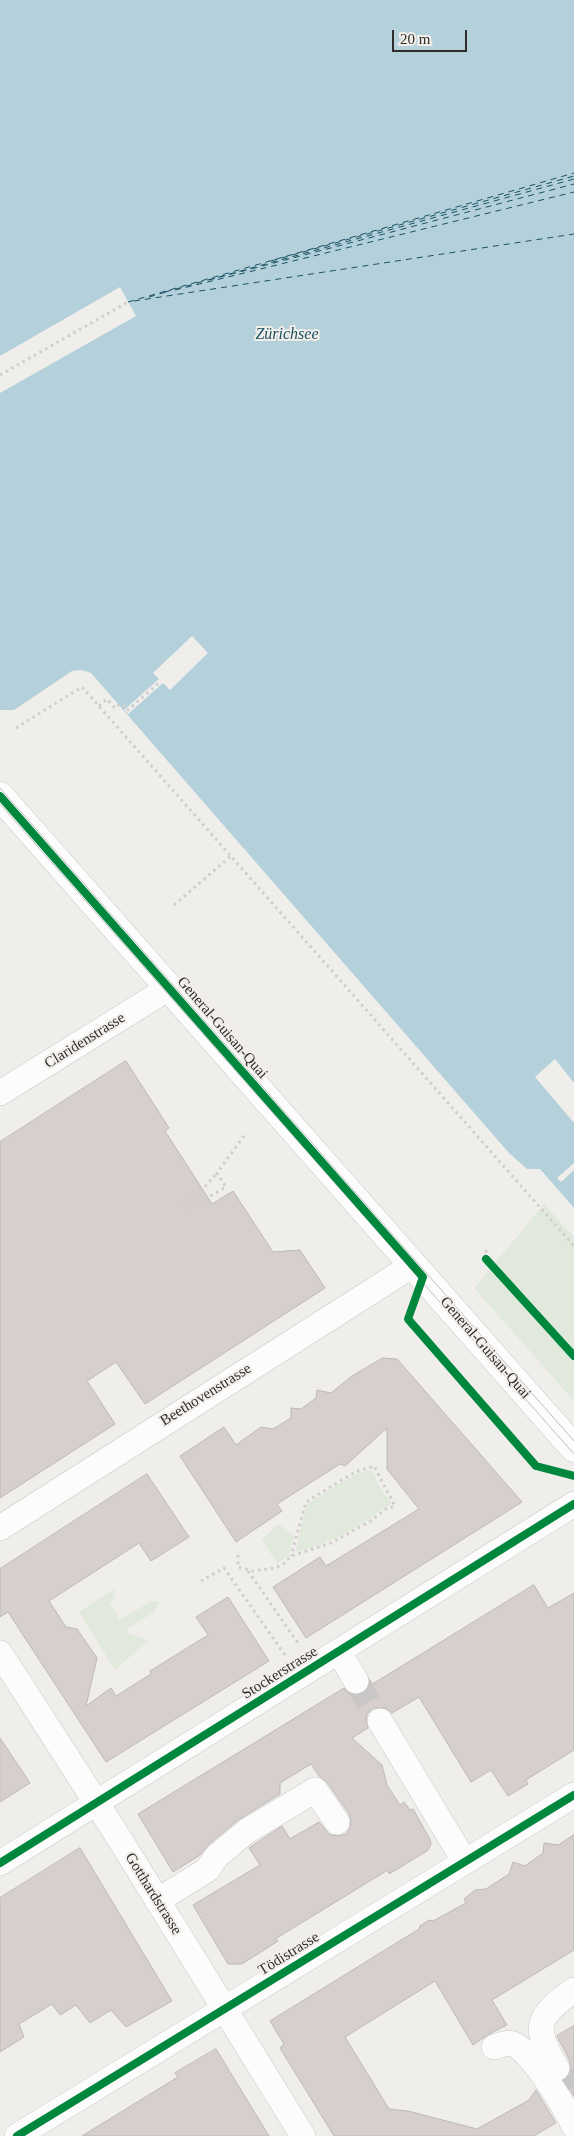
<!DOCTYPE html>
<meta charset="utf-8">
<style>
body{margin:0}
#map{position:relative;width:574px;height:2136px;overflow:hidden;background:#f0eeeb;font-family:"Times New Roman",serif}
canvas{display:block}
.scale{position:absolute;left:392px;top:30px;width:75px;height:22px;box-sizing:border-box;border:2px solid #2e2d2b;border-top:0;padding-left:6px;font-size:15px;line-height:18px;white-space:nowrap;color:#2e2d2b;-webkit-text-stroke:4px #f2eee9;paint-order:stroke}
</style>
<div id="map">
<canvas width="574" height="2136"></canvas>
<div class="scale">20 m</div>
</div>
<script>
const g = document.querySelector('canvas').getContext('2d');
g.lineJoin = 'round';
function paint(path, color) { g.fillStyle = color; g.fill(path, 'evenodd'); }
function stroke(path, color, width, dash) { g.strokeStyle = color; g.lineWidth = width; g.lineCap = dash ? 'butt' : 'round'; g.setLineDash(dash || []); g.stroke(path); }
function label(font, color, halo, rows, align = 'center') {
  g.font = font + ' "Times New Roman",serif'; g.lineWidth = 4; g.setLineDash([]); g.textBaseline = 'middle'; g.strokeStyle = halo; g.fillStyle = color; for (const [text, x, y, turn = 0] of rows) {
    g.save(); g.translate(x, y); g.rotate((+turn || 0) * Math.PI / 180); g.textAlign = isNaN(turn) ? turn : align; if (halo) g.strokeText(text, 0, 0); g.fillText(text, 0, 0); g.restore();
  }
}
const green = new Path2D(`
 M544 1204 574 1237V1401L474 1288Z
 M372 1470 378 1484 391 1503 390 1505C380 1508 375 1515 367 1521 346 1535 320 1546 295 1552L307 1504 359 1472Z
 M278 1524 295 1536 288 1556 277 1564 262 1539Z
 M114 1589 115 1599 110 1603 120 1620 151 1601 160 1602 154 1612 127 1629 129 1634 149 1640 115 1670 79 1612Z`);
const water = new Path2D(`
 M0 0H574V1208L540 1169H527L509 1153 91 673 82 670 72 671 14 710H0Z`);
const pier = new Path2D(`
 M120 287 136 316 0 393V356Z
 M192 636 208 653 170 690 163 683 128 714 124 710 159 679 153 673Z
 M555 1059 574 1083V1123L535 1077Z
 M574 1163V1170L561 1182 557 1178Z`);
const ferry = new Path2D(`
 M271 261 574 176
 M209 280 574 184
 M197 283 574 179
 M175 290 574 192
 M165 292 198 283
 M149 297 166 292
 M134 301 574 234
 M128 302 574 173`);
const building = new Path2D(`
 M126 1061 169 1128 165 1131 212 1204 233 1191 273 1252 300 1250 325 1288 145 1404 116 1362 87 1381 115 1424 0 1498V1142Z
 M383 1358 397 1359 522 1502 306 1638 273 1587 320 1557 326 1566 419 1509 387 1469V1428L345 1466 340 1464 277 1504 282 1511 236 1542 180 1456 224 1427 236 1445 261 1427 273 1429 291 1418V1408L301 1409 316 1398 317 1390 331 1393 352 1376Z
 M147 1474 189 1537 151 1561 139 1543 49 1601 66 1627 77 1629 97 1658 86 1706 111 1688 116 1696 151 1674 150 1671 208 1635 196 1617 228 1597 269 1661 106 1762 8 1612 0 1617V1569Z
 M534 1585 548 1608 574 1593V1750L526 1780 528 1784 508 1796 491 1770 471 1782 419 1697 392 1713 386 1708H373L367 1714 366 1722 368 1728 352 1738 382 1765 387 1785 400 1805 404 1802 410 1810 413 1809 430 1839 431 1845 427 1851 389 1874 388 1870 275 1939 278 1941 242 1964H228L193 1905 260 1865 249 1848 282 1826 290 1839 319 1822 330 1835 339 1836 346 1834 350 1828 351 1820 349 1814 327 1782 319 1776 311 1764 280 1783V1794L238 1820 208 1845 200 1855 173 1872 138 1814 344 1688 349 1694H363L369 1688 370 1680 372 1684Z
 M0 1738 30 1783 0 1802Z
 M574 1835V1950L492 2000 507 2025 489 2034 473 2045 435 1981 345 2037 389 2109 408 2111 477 2129 529 2100 536 2090 556 2123 534 2136H334L280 2048 284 2044 270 2021 419 1929 420 1926 429 1920 433 1921 466 1903 464 1899 475 1890 486 1889 509 1874 513 1862 525 1866 543 1853 544 1843 558 1845Z
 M80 1848 172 2001 126 2027 111 2010 90 2023 76 2005 60 2015 52 2004 19 2024 24 2037 0 2052V1898Z
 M574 2026V2096L564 2080 570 2075V2061L557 2036Z
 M216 2049 269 2136H82L178 2077 175 2073Z`);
const minorTunnel = new Path2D(`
 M356 1681 380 1721
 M557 2068 574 2096`);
const path = new Path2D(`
 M0 375 128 302
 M99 706 107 699 115 708 121 703 128 710 161 681
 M16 728 82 687 574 1246
 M174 905 231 856
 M184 1202 203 1189 217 1173
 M188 1209 226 1187 217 1173 246 1133
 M486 1259V1250
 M238 1555V1567L253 1571 275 1568 285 1563 291 1556 331 1543 369 1522 386 1509 395 1506 374 1466 355 1472 306 1502 291 1556
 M248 1571 300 1646
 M201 1581 224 1568 285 1655`);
const minor = new Path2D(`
 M0 1093 169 988
 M0 1528 413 1265
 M339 1652 356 1681
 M0 1653 119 1838 303 2136
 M380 1721 465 1862
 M0 1863 574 1504
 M157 1901 207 1870 217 1856 247 1831 315 1790 337 1822
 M494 2047C500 2045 508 2042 513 2044 531 2050 566 2109 574 2126
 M557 2068C532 2027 536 2017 574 1990
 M17 2136 574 1795`);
const major = new Path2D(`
 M0 796 574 1448`);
const tram = new Path2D(`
 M0 788 574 1441
 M0 804 574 1454`);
const cycleway = new Path2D(`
 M0 796 423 1277 408 1319 536 1466 574 1476
 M486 1259 574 1356
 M0 1863 574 1504
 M17 2136 574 1795`);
const streetNames = [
 ["General-Guisan-Quai",222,1028,49],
 ["Claridenstrasse",85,1041,-32],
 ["General-Guisan-Quai",485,1348,49],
 ["Beethovenstrasse",206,1395,-32],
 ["Stockerstrasse",280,1673,-32],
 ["Gotthardstrasse",153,1894,58],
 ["Tödistrasse",289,1954,-32]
];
const waterNames = [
 ["Zürichsee",287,335]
];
paint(green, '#e1e9dd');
paint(water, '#b4d1db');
paint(pier, '#f0eeeb');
stroke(ferry, '#1b5264', 1, [6, 5]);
paint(building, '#d7cfcd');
stroke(building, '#bbb9b7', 1);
stroke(minorTunnel, '#c9c7c5', 25, [25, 12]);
stroke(minor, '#c8c7c5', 26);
stroke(major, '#c8c7c5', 29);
stroke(path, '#cfcecc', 3, [2.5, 4]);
stroke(minor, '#fdfcfc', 25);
stroke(major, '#fdfcfc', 28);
stroke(tram, '#bfbebe', 1);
stroke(cycleway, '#00873e', 8);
label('15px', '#2e2d2b', '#f2eee9', streetNames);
label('italic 16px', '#1b5264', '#f2eee9', waterNames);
</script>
